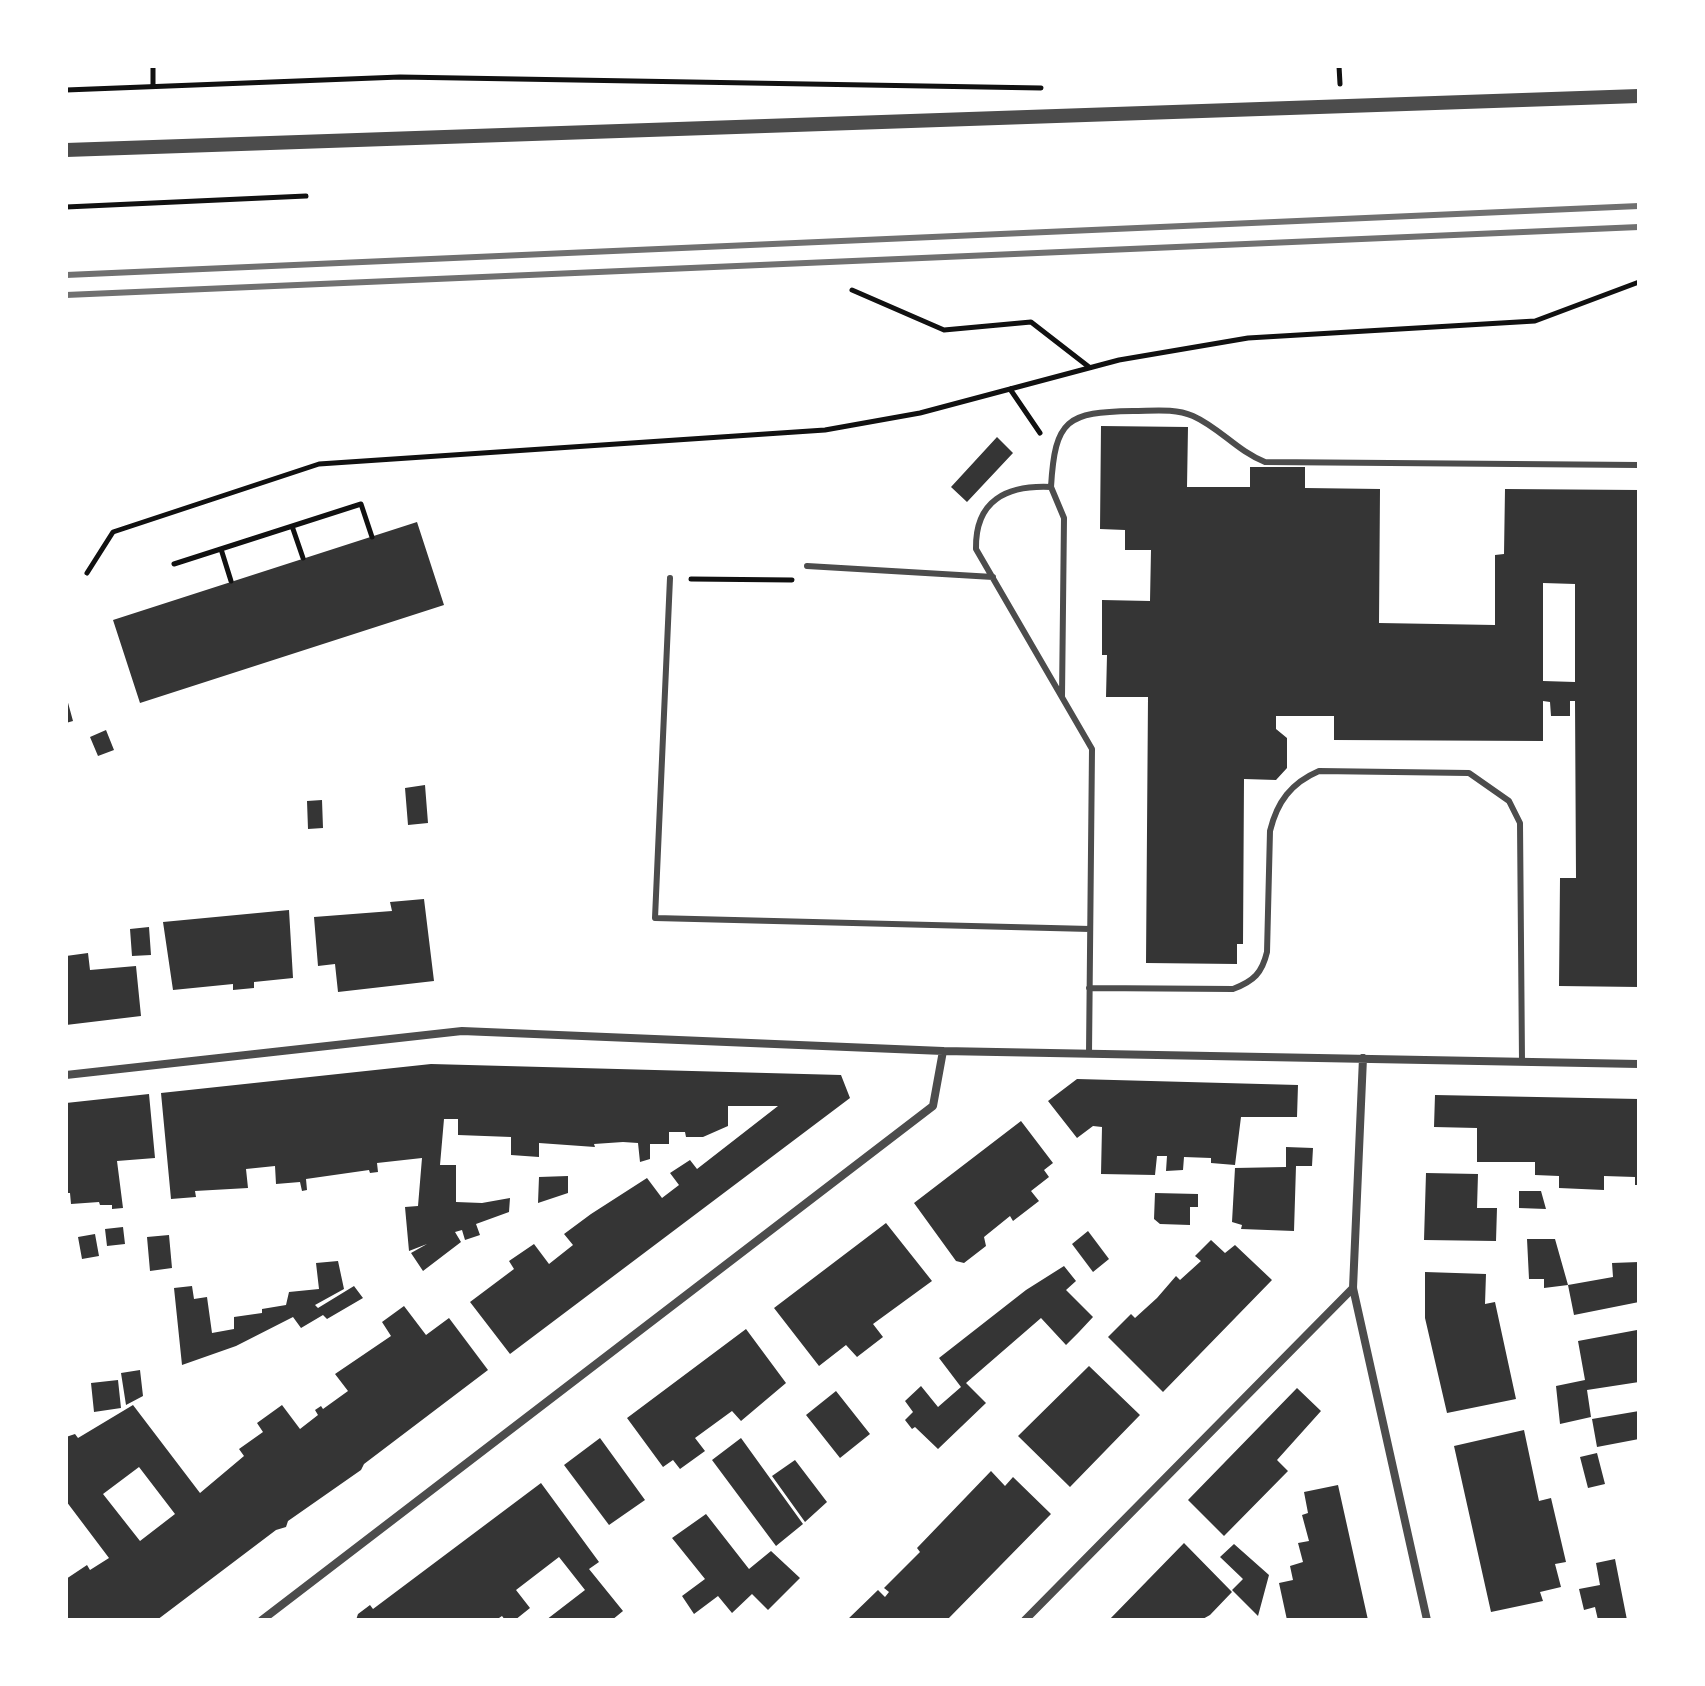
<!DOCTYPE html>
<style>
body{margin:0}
#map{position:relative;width:1705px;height:1686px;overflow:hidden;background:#fff;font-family:"Exo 2",sans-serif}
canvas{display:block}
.frame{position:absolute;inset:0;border:68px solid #fff;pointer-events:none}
</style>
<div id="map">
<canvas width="1705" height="1686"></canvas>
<div class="frame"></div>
</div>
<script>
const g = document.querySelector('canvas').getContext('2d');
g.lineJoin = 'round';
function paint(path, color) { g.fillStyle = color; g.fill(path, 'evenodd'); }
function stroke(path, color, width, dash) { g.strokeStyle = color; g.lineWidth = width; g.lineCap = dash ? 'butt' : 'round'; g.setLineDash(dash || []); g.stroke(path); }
const building = new Path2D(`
 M1101 426 1188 427 1187 487H1250V467H1305V488L1380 489 1379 623 1495 625V555L1504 554 1505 489 1639 490V987L1559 986 1560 878H1576L1575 701H1570V716H1551L1550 702 1543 701V741L1334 740V716H1276V729L1287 738V768L1276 780 1244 779 1243 944H1237V964L1146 963 1148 697H1106L1107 655H1102V600L1150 601 1151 550H1125V530L1100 529ZM1543 583 1575 584V682L1543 681Z
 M997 437 1013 453 967 502 951 487Z
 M417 522 444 605 140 703 113 620Z
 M67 699 73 721 66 723V700Z
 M106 730 114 750 98 756 90 737Z
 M425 785 428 823 408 825 405 788Z
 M322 800 323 828 308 829 307 801Z
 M424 899 434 981 338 992 335 964 318 966 314 917 392 911 390 902Z
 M289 910 293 978 254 982V988L233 990V984L173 990 163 922Z
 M149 927 151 955 132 956 130 929Z
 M88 953 90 970 136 966 141 1016 66 1025V956Z
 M431 1064 841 1075 850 1098 510 1354 470 1302 514 1269 509 1261 534 1244 549 1264 573 1245 564 1234 591 1214 647 1178 662 1198 679 1185 670 1173 690 1160 697 1169 778 1106H728V1126L703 1137H686L685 1132H669V1144H650V1159L640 1162 638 1143 623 1142 594 1144 595 1147 539 1143V1157L511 1155V1137L458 1135V1119H444L440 1165H456V1202L482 1203 510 1198 509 1212 476 1224 480 1235 465 1240 462 1230 455 1232 461 1242 423 1271 411 1253 427 1244 409 1251 405 1207 418 1206 422 1158 377 1163 378 1172 370 1173 369 1170 306 1179 307 1190 302 1191 300 1182 276 1184 275 1166 246 1169 248 1188 195 1191 196 1197 171 1199 161 1093Z
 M1077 1079 1298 1085 1297 1117H1241L1235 1165 1211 1163V1158L1184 1157 1183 1170 1166 1171 1167 1156H1157L1155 1175 1101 1174 1102 1127 1093 1126 1077 1138 1048 1101Z
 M149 1094 155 1158 117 1161 123 1208 112 1209V1205H100L99 1202 71 1204 70 1193H66V1103Z
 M1435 1095 1639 1099V1185H1635V1177L1604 1176V1190L1559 1188V1176L1535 1175V1162H1477V1128L1434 1127Z
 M1021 1121 1053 1163 1044 1170 1049 1177 1031 1191 1039 1201 1013 1221 1010 1216 984 1237 986 1246 964 1263 956 1261 914 1203Z
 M1286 1147 1313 1148 1312 1166H1296L1294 1231 1241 1229 1242 1225 1232 1222 1235 1168 1286 1167Z
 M1426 1173 1478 1174 1477 1208H1497L1496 1241 1424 1240Z
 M568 1176V1193L538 1203 539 1177Z
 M1519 1191H1541L1546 1209 1519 1208Z
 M1155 1193 1198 1194V1207H1190V1225L1160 1224 1154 1219Z
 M886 1223 932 1281 873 1324 883 1337 857 1357 846 1345 819 1366 774 1308Z
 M123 1227 125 1244 107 1246 105 1229Z
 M1088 1231 1109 1259 1093 1272 1072 1244Z
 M95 1234 99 1256 82 1259 78 1237Z
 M169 1235 172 1268 150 1271 147 1237Z
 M1527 1239H1555L1568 1285 1544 1288V1279H1529Z
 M1211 1240 1225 1253 1235 1245 1272 1280 1163 1392 1108 1337 1131 1314 1135 1318 1157 1298 1176 1276 1180 1280 1201 1261 1195 1256Z
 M338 1261 344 1289 315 1305 318 1308 354 1286 363 1298 327 1319 323 1315 301 1328 293 1317 236 1346 182 1365 174 1288 192 1286 194 1299 207 1297 212 1333 234 1329V1317L262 1313V1309L286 1305 289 1292 319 1289 316 1263Z
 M1639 1262V1302L1574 1315 1568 1285 1613 1277 1612 1263Z
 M1064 1266 1076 1281 1066 1290 1093 1317 1079 1332 1066 1345 1041 1318 966 1383 986 1403 938 1449 915 1427 912 1429 905 1420 913 1412 905 1401 921 1386 938 1407 961 1387 939 1358 1026 1290Z
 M1425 1272 1486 1274 1485 1304 1495 1302 1516 1399 1447 1413 1425 1318Z
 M404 1306 426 1335 449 1318 488 1370 364 1464 361 1470 288 1521 286 1527 276 1530 157 1620H66V1579L87 1565 90 1570 109 1558 66 1501V1437L75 1434 78 1438 133 1405 200 1493 244 1456 239 1449 263 1432 257 1423 282 1405 300 1429 318 1415 315 1410 321 1406 323 1409 348 1391 335 1374 391 1336 382 1322ZM139 1467 175 1514 140 1541 103 1494Z
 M746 1329 786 1383 741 1421 732 1411 695 1438 705 1451 680 1469 673 1460 663 1467 627 1418Z
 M1637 1330 1639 1382 1587 1390 1591 1417 1560 1424 1556 1386 1585 1380 1578 1341Z
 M1089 1366 1140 1415 1070 1487 1018 1436Z
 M140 1370 143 1396 126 1405 121 1373Z
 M118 1380 121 1408 94 1412 91 1383Z
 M1297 1388 1321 1411 1277 1460 1288 1471 1224 1536 1188 1500Z
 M836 1391 870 1434 840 1458 806 1415Z
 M1639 1411V1439L1597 1447 1592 1419Z
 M1524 1430 1539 1501 1551 1498 1566 1562 1555 1564 1561 1587 1540 1592 1543 1601 1491 1612 1454 1446Z
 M600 1438 645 1500 609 1525 564 1465Z
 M741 1438 803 1524 776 1546 712 1460Z
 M1597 1453 1605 1484 1588 1488 1580 1457Z
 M795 1460 827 1502 805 1522 772 1476Z
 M991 1471 1005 1486 1013 1477 1051 1514 947 1620H847L878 1590 885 1597 889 1592 884 1588 920 1552 917 1548Z
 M541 1483 599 1562 589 1569 623 1611 612 1620H546L585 1590 559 1557 516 1590 530 1608 515 1620H505L502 1616 496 1620H356L358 1614 370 1605 373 1609Z
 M1338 1485 1368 1620H1287L1279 1583 1293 1580 1290 1566 1303 1562 1298 1543 1309 1541 1302 1515 1308 1513 1304 1492Z
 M706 1514 749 1569 771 1551 800 1578 768 1610 752 1594 732 1613 718 1596 694 1614 682 1596 705 1579 672 1538Z
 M1184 1543 1232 1592 1210 1615 1201 1620H1109Z
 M1234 1544 1269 1575 1258 1616 1232 1590 1243 1579 1220 1557Z
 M1615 1559 1627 1620H1598L1595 1607 1584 1610 1579 1589 1600 1585 1596 1563Z`);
const path = new Path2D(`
 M153 66V85
 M1339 66 1340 84
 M66 90 400 77 1041 88
 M66 207 306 196
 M852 290 944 330 1031 322 1089 367
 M1010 389 1040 433
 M292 526 303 558
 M221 549 231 581
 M174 564 361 504 372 537
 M87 573 113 532 319 464 825 430 920 413 1119 360 1248 338 1535 321 1639 282
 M691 579 792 580`);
const service = new Path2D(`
 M1051 487C1055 419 1067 412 1133 411 1153 411 1174 408 1193 416 1220 428 1237 451 1265 462L1639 465
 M807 566 993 577
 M670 578 655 918 1090 929
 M1062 696 1064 518 1051 487C1007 485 975 500 976 549L1092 749 1089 1053
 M1089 988 1233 989C1254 981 1262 973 1267 952L1270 831C1277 802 1291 783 1319 771L1469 773 1509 801 1520 823 1522 1061`);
const minor = new Path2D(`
 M1363 1058 1353 1288 1427 1620
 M66 1075 462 1031 943 1051 1639 1064
 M262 1620 933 1106 943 1051
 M1025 1620 1353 1288`);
const tertiary = new Path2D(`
 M66 150 1639 96`);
const rail = new Path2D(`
 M66 275 1639 206
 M66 295 1639 227`);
paint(building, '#353535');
stroke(path, '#111', 5);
stroke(service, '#4c4c4c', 6);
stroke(minor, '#4c4c4c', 8);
stroke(tertiary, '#4c4c4c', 14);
stroke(rail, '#707070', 6);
</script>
